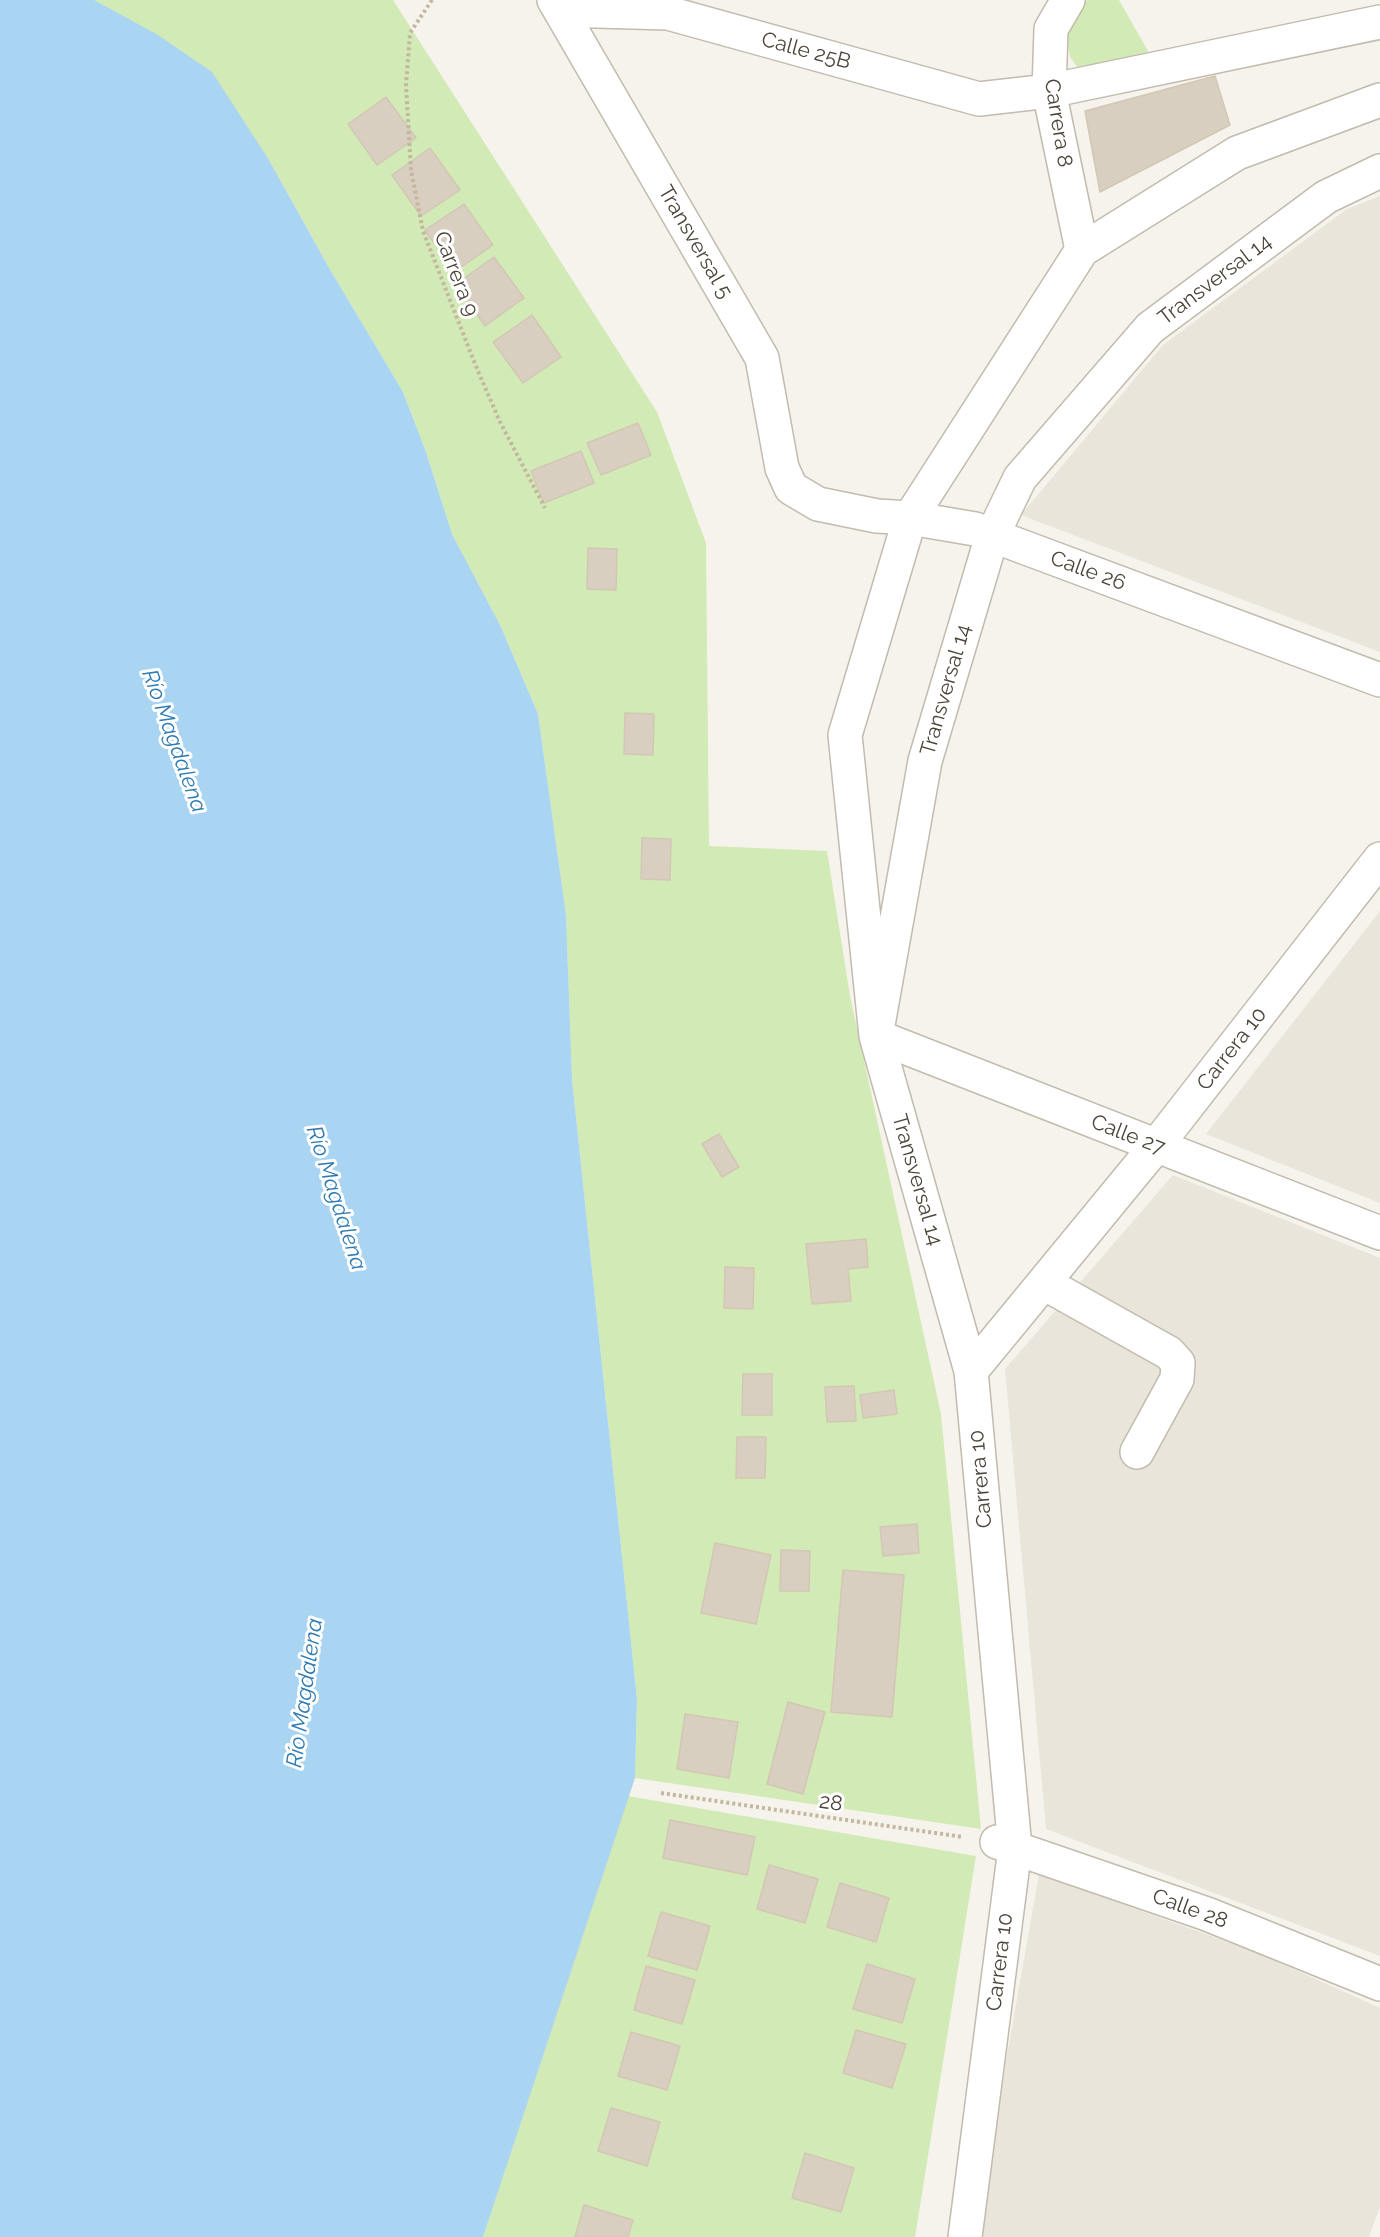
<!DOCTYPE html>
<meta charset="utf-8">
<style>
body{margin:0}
canvas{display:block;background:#f6f3ec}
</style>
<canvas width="1380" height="2237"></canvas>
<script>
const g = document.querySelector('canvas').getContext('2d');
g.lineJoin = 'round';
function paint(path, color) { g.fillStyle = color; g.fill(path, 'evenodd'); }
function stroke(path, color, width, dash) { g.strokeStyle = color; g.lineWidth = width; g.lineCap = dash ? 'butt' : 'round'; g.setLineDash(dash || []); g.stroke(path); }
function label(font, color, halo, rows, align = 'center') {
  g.font = font + ' Raleway,sans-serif'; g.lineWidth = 6; g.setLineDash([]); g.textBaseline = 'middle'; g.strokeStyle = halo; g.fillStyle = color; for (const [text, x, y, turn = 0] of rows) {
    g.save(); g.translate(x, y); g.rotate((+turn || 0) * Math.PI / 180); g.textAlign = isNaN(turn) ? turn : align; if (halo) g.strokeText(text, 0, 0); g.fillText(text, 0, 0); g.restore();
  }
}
const residential = new Path2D(`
 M1380 196V652L1021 515 1163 345 1347 209Z
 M1380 911V1203L1206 1134Z
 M1173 1175 1380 1258V1956L1046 1829 1005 1369Z
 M1039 1874 1258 1953 1380 2008V2207L1369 2237H975Z`);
const green = new Path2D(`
 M94 0H393L657 412 706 543 709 846 827 851 850 996 941 1414 981 1829 635 1778 637 1699 572 1079 566 915 538 714 501 627 452 534 426 452 403 392 328 266 269 160Z
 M1087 0H1119L1152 58 1081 72 1070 57 1066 28Z
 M628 1796 976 1856 915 2237H483Z`);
const water = new Path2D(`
 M0 0H94L158 35 212 72 269 160 328 266 403 392 426 452 452 534 501 627 538 714 566 915 572 1079 637 1699 635 1778 483 2237H0Z`);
const building = new Path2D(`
 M1215 76 1230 125 1100 192 1085 111Z
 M386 97 416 138 377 165 348 124Z
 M430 148 460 190 421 216 392 175Z
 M464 204 493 245 454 272 425 230Z
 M494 257 524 298 485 326 456 284Z
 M532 315 561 357 523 383 493 342Z
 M638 423 651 455 601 475 587 443Z
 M581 451 594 483 544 503 531 471Z
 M588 548 617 549 616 590 587 589Z
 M625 713 654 714 653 755 624 754Z
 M642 838 671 839 670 880 641 879Z
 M719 1134 739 1167 722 1177 702 1144Z
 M866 1239 868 1267 848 1269 851 1301 812 1304 806 1244Z
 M725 1267 754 1268 753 1309 724 1308Z
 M743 1374H772V1415H742Z
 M854 1386 856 1421 827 1422 825 1387Z
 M894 1390 897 1414 863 1418 860 1395Z
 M737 1437H766L765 1478H736Z
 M917 1524 919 1553 883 1556 880 1527Z
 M715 1543 771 1555 756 1624 701 1613Z
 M781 1550 810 1551 809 1591H780Z
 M843 1570 904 1575 892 1717 831 1712Z
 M788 1702 825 1712 803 1794 767 1784Z
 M685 1714 738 1722 729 1778 677 1769Z
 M670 1820 755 1837 747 1875 663 1858Z
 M769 1865 818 1879 805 1923 757 1909Z
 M840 1883 889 1898 876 1942 827 1927Z
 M661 1912 710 1926 697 1970 648 1956Z
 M867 1964 915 1979 902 2023 853 2009Z
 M646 1966 695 1980 682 2024 634 2010Z
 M856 2030 906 2044 892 2088 843 2073Z
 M631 2032 680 2046 667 2090 618 2076Z
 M611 2108 660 2122 647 2166 598 2151Z
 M805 2153 854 2168 841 2212 792 2198Z
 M584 2205 633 2220 628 2237H575Z`);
const path = new Path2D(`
 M432 0 410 33 406 86 411 170 423 231 475 364 500 422 545 508
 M661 1793 963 1837`);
const minor = new Path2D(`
 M554 0 762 358 782 468 791 488 818 504 877 516 910 518 975 529 1380 680
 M1068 0 1051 29 1049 91 1082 250
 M561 10 668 13 979 99 1049 91 1380 22
 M1380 100 1237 153 1082 250 910 518 845 735 876 1036 1380 1233
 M1044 1283 1169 1353 1178 1363 1177 1379 1137 1452
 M971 1371 1156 1146 1380 859
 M997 1842 1207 1914 1380 1984
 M965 2237 1015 1848 971 1371 876 1036 925 761 992 536 1020 478 1150 328 1326 197 1380 171`);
const streetNames = [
 ["Calle 25B",806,51,15],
 ["Carrera 8",1058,123,81],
 ["Transversal 5",695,242,60],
 ["Carrera 9",456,274,69],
 ["Transversal 14",1215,280,-37],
 ["Calle 26",1088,571,20],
 ["Transversal 14",946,690,-74],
 ["Carrera 10",1232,1049,-52],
 ["Calle 27",1128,1135,21],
 ["Transversal 14",917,1180,74],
 ["Carrera 10",981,1479,-95],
 ["28",831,1803,8],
 ["Calle 28",1190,1909,20],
 ["Carrera 10",1000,1962,-83]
];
const waterNames = [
 ["Río Magdalena",174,741,70],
 ["Río Magdalena",336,1198,72],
 ["Río Magdalena",305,1693,-82]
];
paint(residential, '#eae5da');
paint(green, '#d2eab5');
paint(water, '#a9d4f2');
paint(building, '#d8cfc1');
stroke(building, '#d3c7b4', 1.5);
stroke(minor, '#c2bbae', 36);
stroke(path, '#c4b79f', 4, [3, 3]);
stroke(minor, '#fff', 33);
label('21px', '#4b4439', '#fff', streetNames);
label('italic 22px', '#2e7ab2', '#fff', waterNames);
</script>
